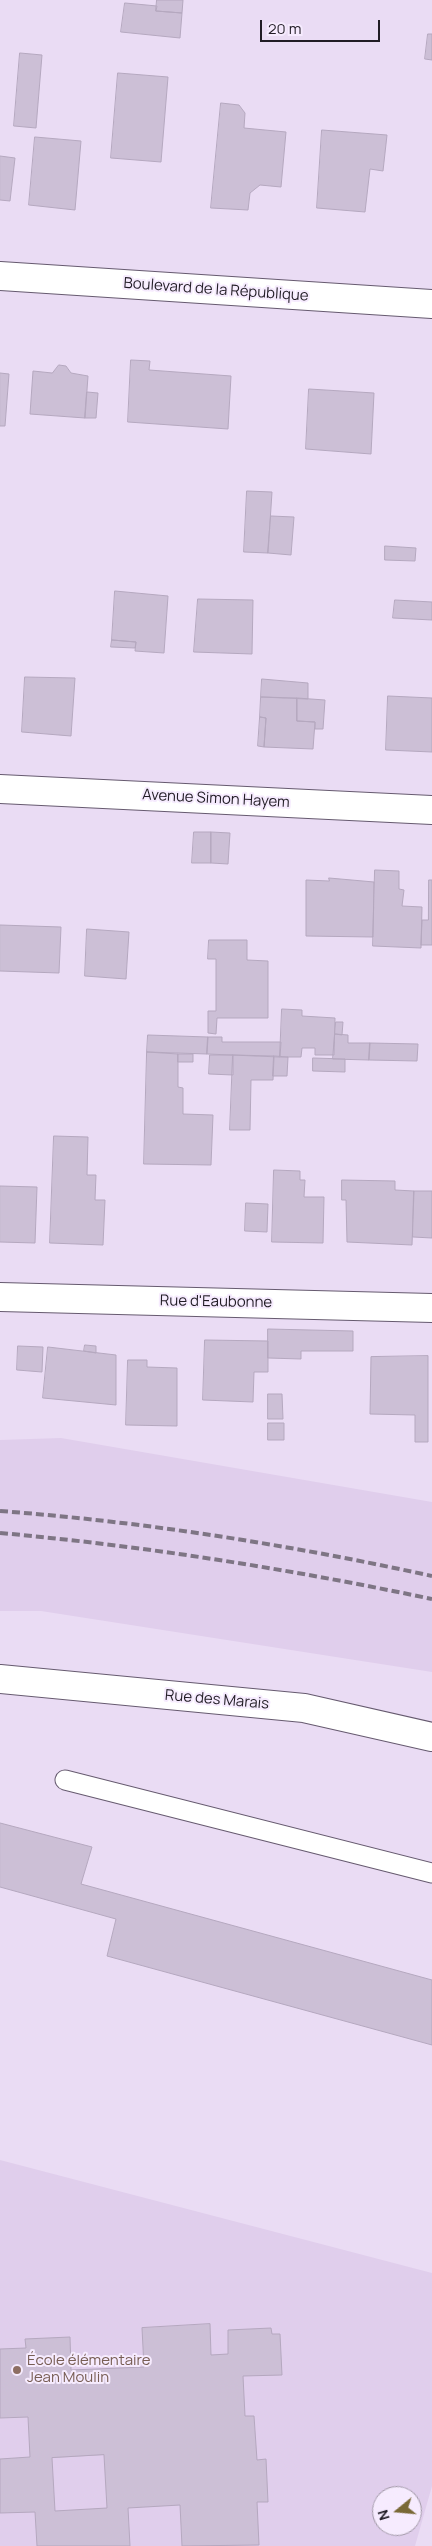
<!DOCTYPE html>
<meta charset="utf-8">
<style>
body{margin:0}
#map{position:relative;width:432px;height:2546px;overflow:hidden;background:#eadcf4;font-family:Manrope,sans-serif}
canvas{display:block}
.north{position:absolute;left:372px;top:2486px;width:50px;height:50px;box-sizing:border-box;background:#f6ebfe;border:1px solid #a198a7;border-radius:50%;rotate:253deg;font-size:14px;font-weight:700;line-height:20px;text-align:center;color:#211c25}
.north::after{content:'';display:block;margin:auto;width:18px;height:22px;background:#796836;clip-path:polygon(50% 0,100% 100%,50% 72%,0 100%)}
.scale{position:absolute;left:260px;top:20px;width:120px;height:22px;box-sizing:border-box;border:2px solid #211c25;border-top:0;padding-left:6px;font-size:15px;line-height:18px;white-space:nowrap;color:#211c25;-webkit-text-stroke:4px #f6ebfe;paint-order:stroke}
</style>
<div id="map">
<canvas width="432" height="2546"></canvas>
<div class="north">N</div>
<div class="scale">20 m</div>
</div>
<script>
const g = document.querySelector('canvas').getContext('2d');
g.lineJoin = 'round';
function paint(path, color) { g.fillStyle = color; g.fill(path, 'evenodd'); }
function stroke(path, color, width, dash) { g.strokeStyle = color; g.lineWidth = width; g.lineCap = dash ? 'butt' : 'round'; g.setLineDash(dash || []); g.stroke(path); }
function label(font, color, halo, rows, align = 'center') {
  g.font = font + ' Manrope,sans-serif'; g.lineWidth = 4; g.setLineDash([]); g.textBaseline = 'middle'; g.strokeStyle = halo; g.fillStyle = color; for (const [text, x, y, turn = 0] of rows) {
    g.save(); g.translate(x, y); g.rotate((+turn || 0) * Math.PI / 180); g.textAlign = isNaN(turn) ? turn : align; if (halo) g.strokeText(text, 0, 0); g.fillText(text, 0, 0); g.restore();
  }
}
const built = new Path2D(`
 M61 1438 432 1502V1672L41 1611H0V1440Z
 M0 2160 432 2273V2486L415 2546H0ZM382 2496H412V2526H382Z`);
const building = new Path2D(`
 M157 0H183L182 13 156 11Z
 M125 3 157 6 156 11 182 13 180 38 121 32Z
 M428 34H432V60L425 59Z
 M20 53 42 55 36 128 14 126Z
 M118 73 168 77 161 162 111 158Z
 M221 103 239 105 245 113 244 128 286 132 281 187 260 185 250 193 248 210 211 208Z
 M322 130 387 135 383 171 370 169 365 212 317 208Z
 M35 137 81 141 75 210 29 205Z
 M0 156 15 158 10 201 0 200Z
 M131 360 150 361 149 370 231 376 228 429 128 422Z
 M59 365 66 366 71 373 88 376 85 418 30 414 33 371 52 373Z
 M0 373 9 374 5 426H0Z
 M309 389 374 393 371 454 306 449Z
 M87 392 98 393 96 418H85Z
 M247 491 272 492 268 553 244 552Z
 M271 516 294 517 291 555 268 553Z
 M385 546 416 548 415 561 385 560Z
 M115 591 168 596 164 653 135 651 136 642 112 640Z
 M198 599 253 600 252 654 194 652Z
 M395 600 432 602V620L393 618Z
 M112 640 136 642 135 648 111 647Z
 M25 677 75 678 71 736 22 732Z
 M262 679 308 683V699L261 697Z
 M388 696 432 698V752L386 750Z
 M261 697 297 698V721L315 722 313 749 264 747 266 718 260 717Z
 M297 698 325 700 323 729H315V722L297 721Z
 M260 717 266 718 264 747 258 746Z
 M194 832H211V863H192Z
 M211 832 230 833 228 864 211 863Z
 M375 870 399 871V889L404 890 402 906 422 907 421 948 373 946Z
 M329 878 374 882 373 937 306 936V880L329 881Z
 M429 880H432V945H421L422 920H428Z
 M0 925 61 927 59 973 0 971Z
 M87 929 129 932 126 979 85 976Z
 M209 940H247V960L268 961V1018H217L216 1034 208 1033V1011H216V959H208Z
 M282 1009 302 1010V1016L335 1018 334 1055H315V1048H302L301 1057H280Z
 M336 1022H343L342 1035 335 1034Z
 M335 1034 348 1035V1043H370L369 1060 333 1059Z
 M148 1035 208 1037 207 1054 147 1052Z
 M208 1037H222V1042H281L280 1057 207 1054Z
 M370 1043 418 1044 417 1061 369 1060Z
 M147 1052 178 1054V1087L183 1088V1114L213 1115 211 1165 144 1164Z
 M178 1054H193V1062H178Z
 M210 1055H233V1075L209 1074Z
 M233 1055 274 1056 273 1080H251L250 1130H230Z
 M274 1056 288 1057 287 1076H273Z
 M313 1058 345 1059V1072L313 1071Z
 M54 1136 88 1137 87 1175H96L95 1200H105L103 1245 50 1243Z
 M274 1170 300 1171V1180H305L304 1197H324L323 1243 272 1242Z
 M342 1180 395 1181V1190L414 1191 412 1245 347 1242 346 1200H342Z
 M0 1186 37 1187 35 1243 0 1242Z
 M414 1191H432V1238L413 1237Z
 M246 1203 268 1204 267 1232 245 1231Z
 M268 1329 353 1331V1351H301V1359L268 1358Z
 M205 1340 268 1341V1372H254L253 1402 203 1400Z
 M85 1345 96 1346V1353L84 1351Z
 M18 1346 43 1347 42 1372 17 1370Z
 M48 1347 116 1355V1405L43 1398Z
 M428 1356V1442H415V1415L370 1414 371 1357Z
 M128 1360H147V1367L177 1368V1426L126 1425Z
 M268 1394H282L283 1419H268Z
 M268 1423H284V1440H268Z
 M0 1823 92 1847 81 1884 432 1980V2045L107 1956 116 1919 0 1887Z
 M210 2324 211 2355 228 2354V2330L271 2328 272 2334H280L282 2375 243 2376 245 2416H254L257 2460 266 2459 268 2502H257L259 2545 182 2546 180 2505 128 2508 130 2546H37L35 2512 0 2513V2459L30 2457 28 2417 0 2418V2349L26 2348 25 2339 70 2337 71 2370 144 2367 142 2328ZM104 2455 107 2508 55 2511 52 2458Z`);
const lane = new Path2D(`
 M65 1780 432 1873`);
const street = new Path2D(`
 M0 276 432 304
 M0 789 432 810
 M0 1297 432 1308
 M0 1679 304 1708 432 1737`);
const rail = new Path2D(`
 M0 1511C146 1522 290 1545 432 1576
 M0 1533C145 1546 289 1569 432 1599`);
const markers = [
 [17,2370,5,"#8d6e63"]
];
const streetNames = [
 ["Boulevard de la République",216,290,4],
 ["Avenue Simon Hayem",216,799,3],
 ["Rue d'Eaubonne",216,1302,1],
 ["Rue des Marais",217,1700,5]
];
const educationNames = [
 ["École élémentaire",27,2361],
 ["Jean Moulin",27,2378]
];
paint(built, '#e0ceec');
paint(building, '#ccbfd6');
stroke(building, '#b5a8bf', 1);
stroke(lane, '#665a6f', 21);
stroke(street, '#665a6f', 30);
stroke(lane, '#fff', 19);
stroke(street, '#fff', 28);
stroke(rail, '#7e7584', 4, [8, 4]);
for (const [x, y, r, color] of markers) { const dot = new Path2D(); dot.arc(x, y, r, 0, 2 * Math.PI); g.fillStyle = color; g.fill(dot); stroke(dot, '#f6ebfe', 2); }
label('15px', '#211c25', '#f6ebfe', streetNames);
label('15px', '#785e54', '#f6ebfe', educationNames, 'left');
</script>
